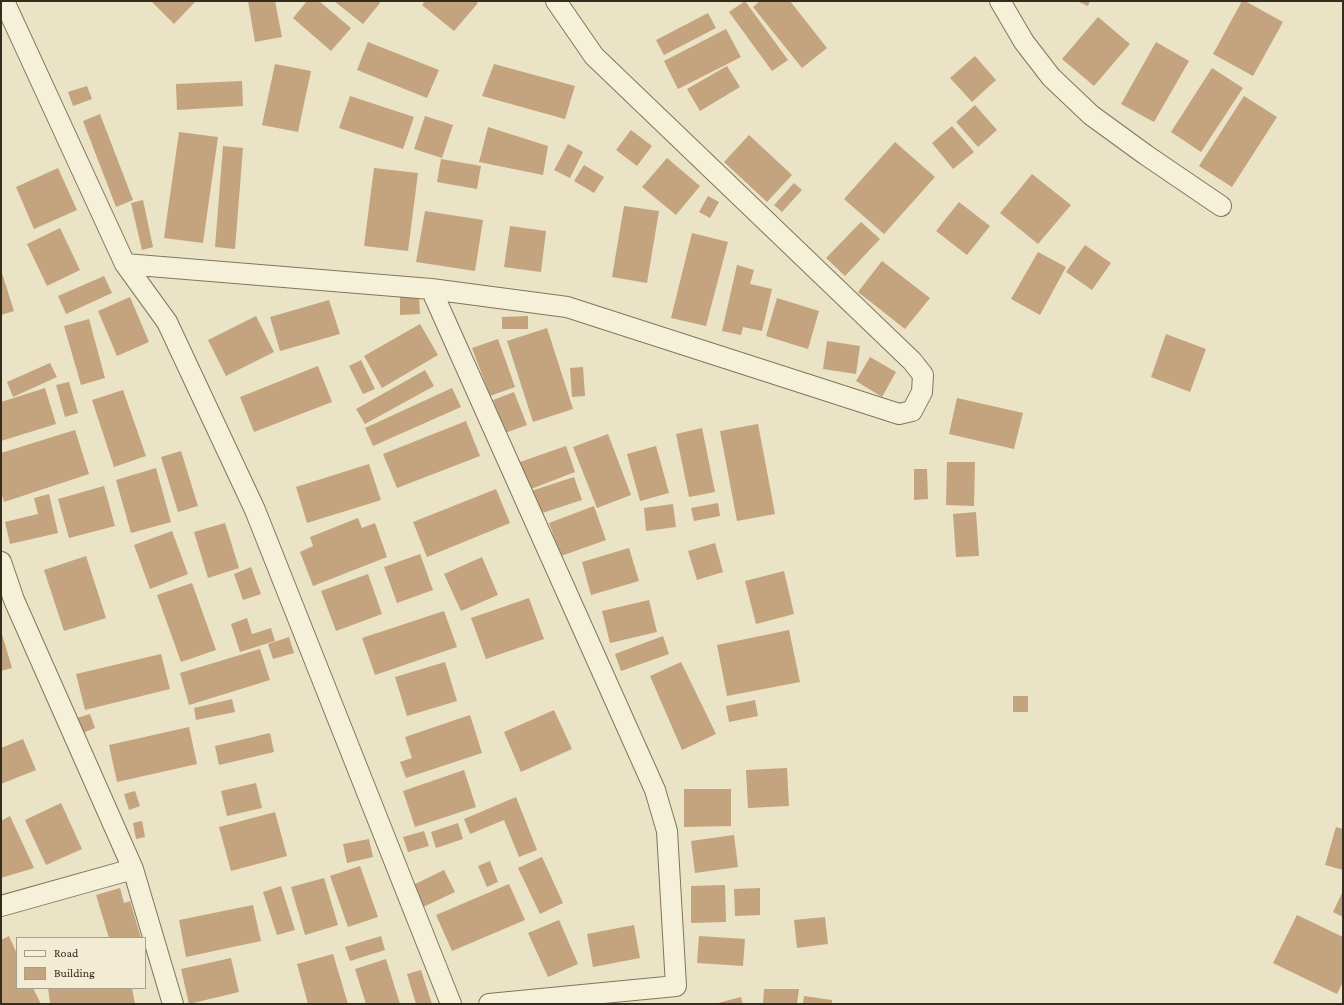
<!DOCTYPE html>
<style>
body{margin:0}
#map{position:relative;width:1344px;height:1005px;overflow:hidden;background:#eae3c6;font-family:"Crimson Pro",serif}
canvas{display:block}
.frame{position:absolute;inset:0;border:2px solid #352c20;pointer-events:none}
.legend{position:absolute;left:16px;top:937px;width:130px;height:52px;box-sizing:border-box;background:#f2ecd4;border:1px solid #a69f8c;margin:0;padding:5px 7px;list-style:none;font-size:12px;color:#352c20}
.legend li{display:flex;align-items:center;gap:8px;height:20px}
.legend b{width:20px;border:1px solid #a69f8c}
</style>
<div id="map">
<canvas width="1344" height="1005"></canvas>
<div class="frame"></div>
<ul class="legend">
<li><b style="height:5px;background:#f5f0d8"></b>Road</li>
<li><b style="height:11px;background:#c4a37f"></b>Building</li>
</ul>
</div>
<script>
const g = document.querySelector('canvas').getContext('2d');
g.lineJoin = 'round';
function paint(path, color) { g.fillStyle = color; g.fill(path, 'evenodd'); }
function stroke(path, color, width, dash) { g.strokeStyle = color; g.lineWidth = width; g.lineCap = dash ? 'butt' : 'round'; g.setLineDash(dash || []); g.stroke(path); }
const building = new Path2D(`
 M151 1H196L174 24Z
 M248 1H275L282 37 255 42Z
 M307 1H319L351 28 331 51 293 18Z
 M334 1H378L380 3 363 24Z
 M425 1H475L478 3 454 31 422 5Z
 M745 1 788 60 772 71 729 12Z
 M760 1H790L827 48 802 68 753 7Z
 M1077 1H1090L1088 6Z
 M1242 1H1245L1283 22 1253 76 1213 54Z
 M708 13 716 28 664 55 656 40Z
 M1098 17 1130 44 1094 86 1062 59Z
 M726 29 741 57 678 89 664 61Z
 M368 42 439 70 427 98 357 70Z
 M1156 42 1189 61 1154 122 1121 104Z
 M975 56 996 80 972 102 950 78Z
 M275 64 311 71 298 132 262 125Z
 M494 64 575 86 565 119 482 96Z
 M727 66 740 87 700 111 687 89Z
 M1212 68 1243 88 1201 152 1171 132Z
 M242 81 243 106 177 110 176 84Z
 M87 86 92 99 73 106 68 92Z
 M350 96 414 117 403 149 339 128Z
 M1244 96 1277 117 1232 187 1199 166Z
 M975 105 997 130 978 147 956 122Z
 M100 114 133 200 116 207 83 121Z
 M425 116 453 125 442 158 414 149Z
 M952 126 974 152 953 169 932 143Z
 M488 127 548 146 543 175 479 162Z
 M631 130 652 146 637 166 616 150Z
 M179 132 218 137 203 243 164 238Z
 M749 135 792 175 767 202 724 162Z
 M895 142 935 177 884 234 844 199Z
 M568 144 583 152 570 178 554 170Z
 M223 146 243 148 235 249 215 247Z
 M667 158 700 186 676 215 642 187Z
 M441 159 481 166 477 189 437 182Z
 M584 165 604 177 594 193 574 181Z
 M58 168 77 210 34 229 16 187Z
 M374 168 418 173 408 251 364 246Z
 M1032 174 1071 205 1038 244 1000 213Z
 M794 183 802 190 782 212 774 205Z
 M708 196 719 202 710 218 699 212Z
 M143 200 153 247 142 250 131 203Z
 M959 202 990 226 967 255 936 231Z
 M624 206 659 211 647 283 612 277Z
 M425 211 483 220 475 271 416 262Z
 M861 222 880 239 845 276 826 258Z
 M510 226 546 231 541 272 504 267Z
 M60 228 80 270 47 286 27 244Z
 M692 233 728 242 706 326 671 318Z
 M1085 245 1111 263 1092 290 1066 272Z
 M1038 252 1066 267 1040 315 1011 299Z
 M882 261 930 298 905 329 858 292Z
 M737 265 754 270 750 284 772 289 762 331 743 327 741 335 722 331Z
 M1 270 14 311 1 315Z
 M104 276 112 293 66 314 58 296Z
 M419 296 420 314 400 315V297Z
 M130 297 149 342 117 356 98 311Z
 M777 298 819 311 808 349 766 336Z
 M329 300 340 334 280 351 270 317Z
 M256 316 274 352 226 376 208 340Z
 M528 316V329H502V317Z
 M89 319 105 378 81 385 64 326Z
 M420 324 438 355 382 388 364 356Z
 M547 328 573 409 533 422 507 341Z
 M1166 334 1206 349 1190 392 1151 377Z
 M498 339 515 387 490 396 472 348Z
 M827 341 860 346 856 374 823 369Z
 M870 357 896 372 882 397 856 381Z
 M361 360 375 389 363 394 349 366Z
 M50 363 57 377 13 397 7 382Z
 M318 366 332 402 254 432 240 397Z
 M583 367 585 396 572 397 570 368Z
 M425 370 434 386 365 424 356 409Z
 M69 382 78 413 65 417 56 385Z
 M45 388 56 424 1 441V402Z
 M452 388 461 407 373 446 365 428Z
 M123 390 146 456 114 467 92 400Z
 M514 392 527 425 505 433 493 400Z
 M957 398 1023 413 1014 449 949 434Z
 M466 421 480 456 397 488 383 454Z
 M758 424 775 514 737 521 720 431Z
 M702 428 715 492 689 497 676 434Z
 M75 430 89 474 4 502 1 492V453Z
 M608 434 631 495 597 508 573 447Z
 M566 446 575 472 531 489 520 462Z
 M656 446 669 493 640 501 627 454Z
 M181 451 198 506 178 512 161 457Z
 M947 462H975L974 506 946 505Z
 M369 464 381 500 307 523 296 487Z
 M156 468 171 522 131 533 116 480Z
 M914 469H927L928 499 914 500Z
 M574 477 582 500 539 514 531 491Z
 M104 486 115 526 69 538 58 499Z
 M496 489 510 523 427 557 413 522Z
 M49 494 58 533 10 544 5 522 38 514 34 498Z
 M718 503 720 516 694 521 691 508Z
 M673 504 676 527 646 531 644 508Z
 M594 506 606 540 561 556 549 523Z
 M976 512 979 556 956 557 953 514Z
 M358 518 362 528 375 523 387 557 313 586 300 552 313 546 310 537Z
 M225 523 239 568 208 578 194 532Z
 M172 531 188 574 150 589 134 545Z
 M715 543 723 572 697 580 688 551Z
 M629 548 639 581 591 595 582 562Z
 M420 554 433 590 397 603 384 567Z
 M86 556 106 618 64 631 44 570Z
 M482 557 498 595 461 611 444 574Z
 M251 567 261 594 243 600 234 574Z
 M784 571 794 614 756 624 745 581Z
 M368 574 382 614 336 631 321 591Z
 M192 583 216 650 181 662 157 595Z
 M529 598 544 639 486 659 471 618Z
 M649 600 657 632 610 643 602 611Z
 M444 611 457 647 375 675 362 638Z
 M247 618 252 634 271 628 275 641 240 652 231 624Z
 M789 630 800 682 727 696 717 645Z
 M1 631 12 668 1 671Z
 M663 636 669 654 621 671 615 654Z
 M289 637 294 653 273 659 268 644Z
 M260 649 270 680 189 705 180 673Z
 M161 654 170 689 85 710 76 674Z
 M445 662 457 701 407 716 395 677Z
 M681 662 716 734 682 750 650 676Z
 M1013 696H1028V712H1013Z
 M232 699 235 712 196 720 194 708Z
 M755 700 758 716 729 722 726 706Z
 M554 710 572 749 521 772 504 732Z
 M90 714 95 728 83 733 77 718Z
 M470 715 482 753 406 778 400 762 412 758 405 737Z
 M189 727 197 764 117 782 109 745Z
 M270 733 274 752 219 765 215 746Z
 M23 739 36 770 1 784V748Z
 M787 768 789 806 748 808 746 770Z
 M464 770 476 807 415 827 403 791Z
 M256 783 262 808 227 816 221 791Z
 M684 789H731V826L684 827Z
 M135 791 140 806 129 810 124 794Z
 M516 797 537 850 519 857 504 820 470 834 464 819Z
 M61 803 82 849 46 865 25 820Z
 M275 812 287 856 231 871 219 827Z
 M10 816 34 868 1 878V821Z
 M142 821 145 837 136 839 133 823Z
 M458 823 463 839 436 848 431 832Z
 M1336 827 1343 829V870L1325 865Z
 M424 831 429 846 408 852 403 837Z
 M734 835 738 867 695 873 691 841Z
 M369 839 373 857 347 863 343 844Z
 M542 857 563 903 540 914 518 868Z
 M490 861 498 882 487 887 478 866Z
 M360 866 378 917 348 927 330 876Z
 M444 870 455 892 421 908 411 886Z
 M324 878 338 925 305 935 291 887Z
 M509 884 525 920 452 951 436 915Z
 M725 885 726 922 691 923V886Z
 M281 886 295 930 277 935 263 892Z
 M120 888 124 903 130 901 141 938H109L96 895Z
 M760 888V915L735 916 734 889Z
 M1343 891V917L1333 912Z
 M253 905 261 941 186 957 179 920Z
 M1297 915 1343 937V982L1337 994 1273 963Z
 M825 917 828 944 797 948 794 920Z
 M559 920 578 964 548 977 528 933Z
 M634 925 640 958 593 967 587 934Z
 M9 936 17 954V988H33L41 1004H1V940Z
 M381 936 385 950 350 961 345 947Z
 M699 936 745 939 743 966 697 963Z
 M333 954 348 1004H308L297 964Z
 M231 958 239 992 189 1004 181 969Z
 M386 959 400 1004H366L355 969Z
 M421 970 432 1004H416L407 974Z
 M48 988H132L135 1004H50Z
 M764 989H799L797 1004H763Z
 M804 996 832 1000V1004H803Z
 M741 997 743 1004H718V1003Z`);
const street = new Path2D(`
 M4 1 125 264 167 322 255 510 451 1004
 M1000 1 1024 42 1051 77 1091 115 1146 155 1221 206
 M125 264 431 289 567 307 899 414 912 411 922 392 923 375 912 361 594 56 556 1
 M431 289 655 790 667 831 676 986 489 1004
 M1 562 14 600 133 869 173 1004
 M1 906 133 869`);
paint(building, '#c4a37f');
stroke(street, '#83755d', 22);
stroke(street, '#f5f0d8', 20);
</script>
